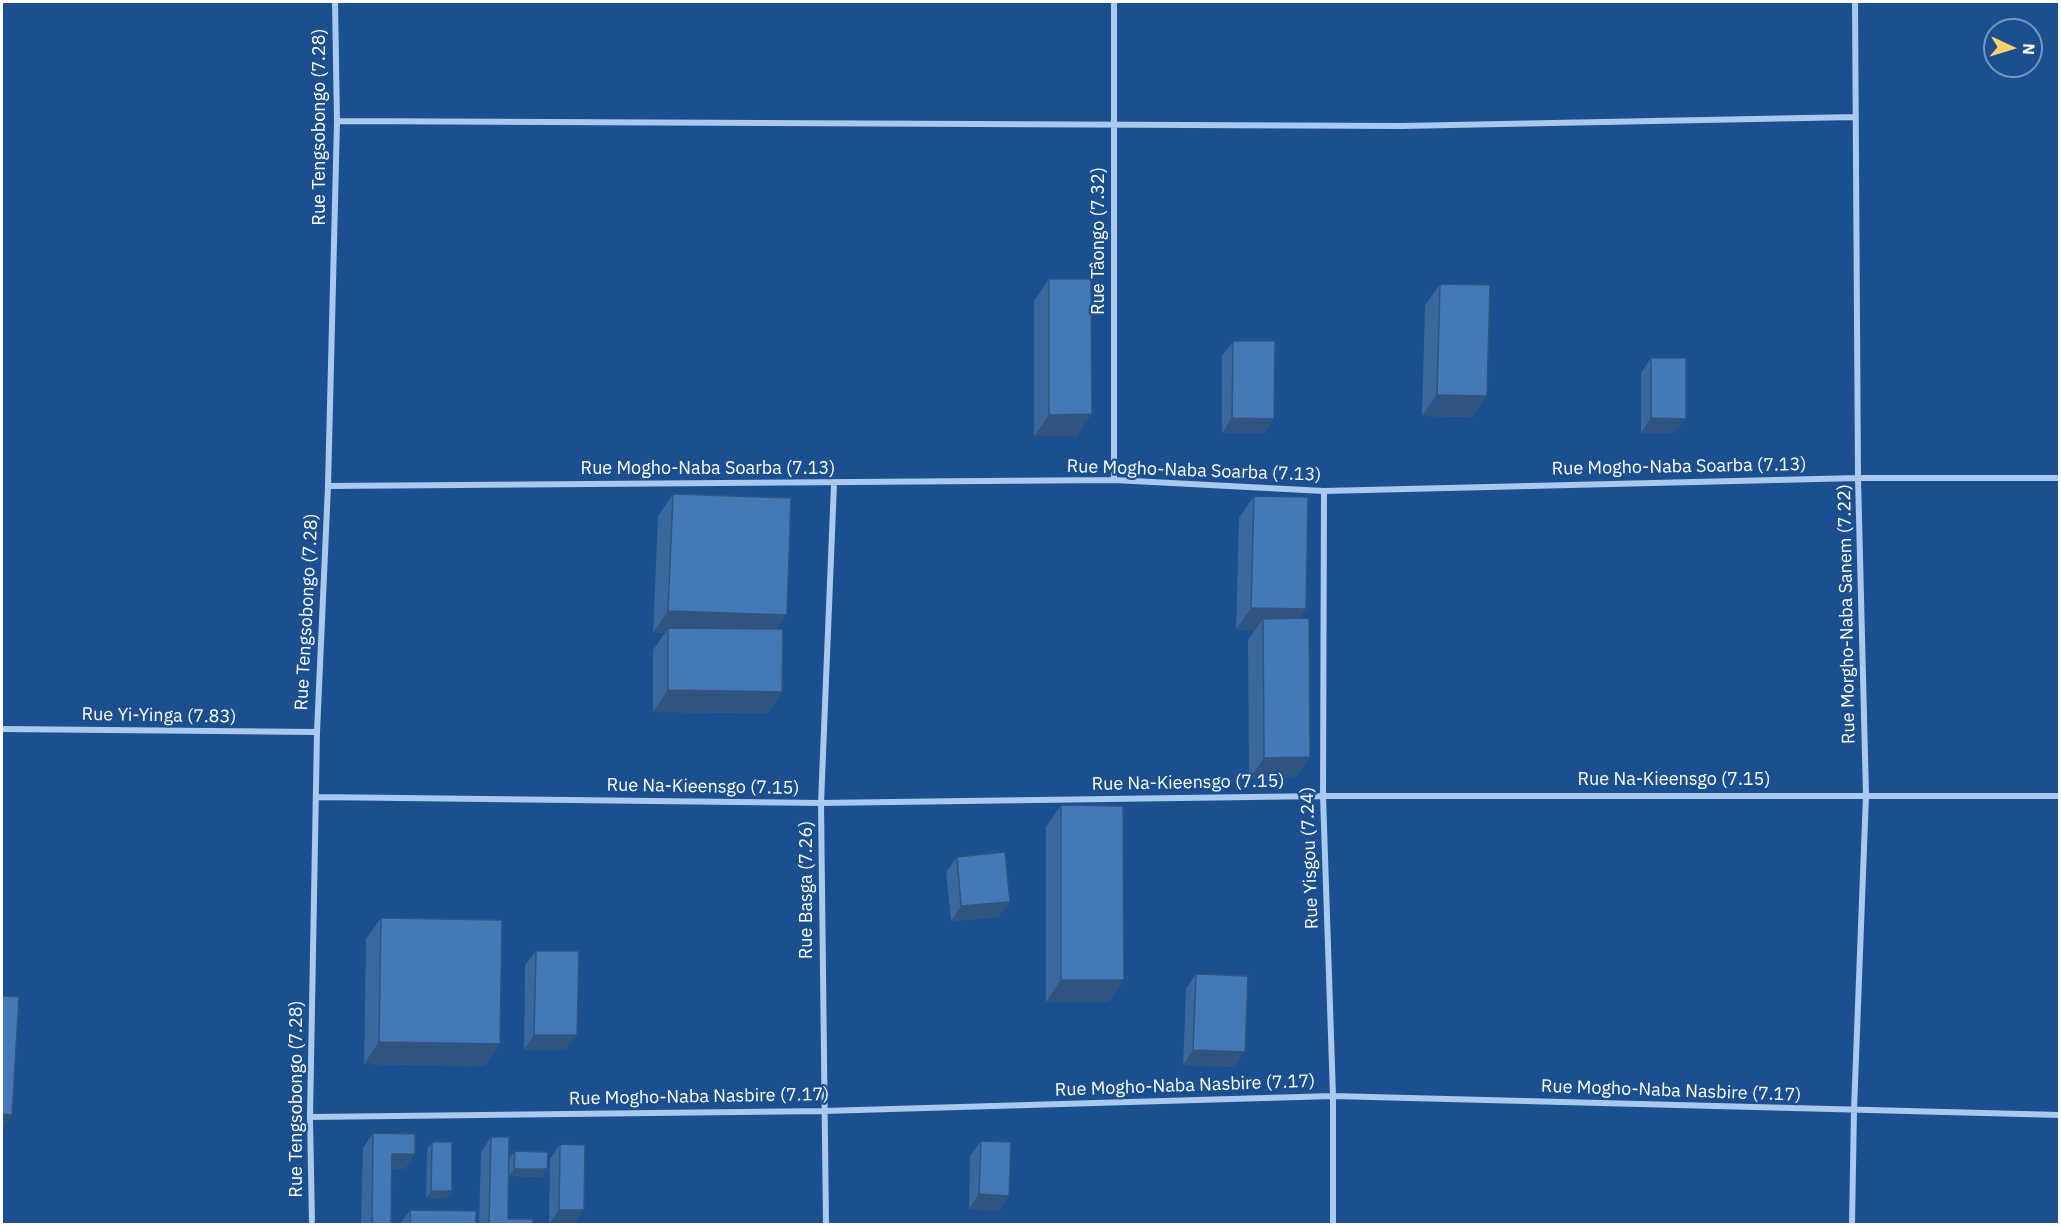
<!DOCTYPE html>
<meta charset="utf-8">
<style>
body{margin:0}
#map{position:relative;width:2061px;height:1226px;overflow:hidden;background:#1b4f8f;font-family:"IBM Plex Sans",sans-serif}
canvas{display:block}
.frame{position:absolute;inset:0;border:3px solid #fff;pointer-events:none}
.north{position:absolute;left:1983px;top:18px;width:60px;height:60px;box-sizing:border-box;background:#1b4f8f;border:2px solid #7695bc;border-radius:50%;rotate:94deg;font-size:16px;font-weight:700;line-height:24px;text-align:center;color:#fff}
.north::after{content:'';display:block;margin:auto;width:21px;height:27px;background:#ffd166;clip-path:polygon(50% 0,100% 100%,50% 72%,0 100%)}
</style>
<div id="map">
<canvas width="2061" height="1226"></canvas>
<div class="frame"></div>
<div class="north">N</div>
</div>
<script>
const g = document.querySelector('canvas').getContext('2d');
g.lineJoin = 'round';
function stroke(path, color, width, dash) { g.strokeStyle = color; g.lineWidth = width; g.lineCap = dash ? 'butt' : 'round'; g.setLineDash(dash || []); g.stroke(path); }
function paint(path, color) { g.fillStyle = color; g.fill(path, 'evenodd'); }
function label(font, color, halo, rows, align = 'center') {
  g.font = font + ' "IBM Plex Sans",sans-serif'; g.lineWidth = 4.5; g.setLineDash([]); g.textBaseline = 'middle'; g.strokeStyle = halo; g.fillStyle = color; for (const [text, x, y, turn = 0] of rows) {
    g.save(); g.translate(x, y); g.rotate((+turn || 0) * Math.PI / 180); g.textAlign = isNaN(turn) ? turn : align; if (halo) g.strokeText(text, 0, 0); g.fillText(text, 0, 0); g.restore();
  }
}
const minor = new Path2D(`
 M337 121 1401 126 1855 117
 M1114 480V2
 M328 486 1114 480 1324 491 1858 478H2060
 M1324 491 1323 796 1333 1096V1224
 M2 729 317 732
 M317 797 821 803 1323 796H2060
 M310 1117 824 1111 1333 1096 2060 1115
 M312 1224 310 1117 317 732 328 486 337 121 335 2
 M826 1224 821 803 834 484
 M1852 1224 1854 1110 1866 795 1858 478 1855 2`);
const wall = new Path2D(`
 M1049 279 1077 436H1034V301Z
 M1440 284 1472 417 1422 416 1425 305Z
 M1233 341 1264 433H1222V356Z
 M1651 358 1675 433H1641V373Z
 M673 494 776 629 782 692 767 713 653 712V650L665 633H653L658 516Z
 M1254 496 1299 618 1295 778 1249 779 1248 640 1255 630 1236 629 1239 518Z
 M1061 805 1109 1002H1046V827Z
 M957 857 999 917 951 921 946 872Z
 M381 918 485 1066 364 1064 366 939Z
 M536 951 566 1050H524L525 965Z
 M1196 974 1235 1067 1183 1065 1186 989Z
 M373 1133 405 1169H392L391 1224H361L363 1148Z
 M491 1137 508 1219 533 1224H479L481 1152Z
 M981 1141 999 1211 969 1209 970 1156Z
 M432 1142 446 1199 426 1198 427 1149Z
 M560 1144 574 1224H549L550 1159Z
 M515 1151 547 1169 542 1177 509 1176V1159Z
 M410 1210 476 1224H400Z`);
const shadedWall = new Path2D(`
 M1437 395 1487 396 1472 417 1422 416Z
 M1092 414 1077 436H1034L1049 415Z
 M1232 418 1274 419 1264 433H1222Z
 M1651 418 1686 419 1675 433H1641Z
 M1251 608 1306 609 1291 631 1263 619 1255 630 1236 629Z
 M668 611 787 615 772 636 668 628 665 633H653Z
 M668 690 782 692 767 713 653 712Z
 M1310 757 1295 778 1249 779 1264 758Z
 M1010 902 999 917 951 921 961 906Z
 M1061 980H1124L1109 1002H1046Z
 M534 1035H577L566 1050H524Z
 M379 1042 500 1044 485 1066 364 1064Z
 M1193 1050 1245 1052 1235 1067 1183 1065Z
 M2 1114 12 1115 2 1129Z
 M392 1154H415L405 1169H382Z
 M514 1169H547L542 1177 509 1176Z
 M431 1191H452L446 1199 426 1198Z
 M979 1194 1009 1196 999 1211 969 1209Z
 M559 1210H584L574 1224H549Z`);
const building = new Path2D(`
 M1049 279H1091L1092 414 1049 415Z
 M1440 284 1490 285 1487 396 1437 395Z
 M1233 341H1275L1274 419 1232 418Z
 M1651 358H1686V419L1651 418Z
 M673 494 791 498 787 615 668 611Z
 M1254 496 1308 497 1306 609 1251 608Z
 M1309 618 1310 757 1264 758 1263 619Z
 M668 628 783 629 782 692 668 690Z
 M1061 805 1123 806 1124 980H1061Z
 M1005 852 1010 902 961 906 957 857Z
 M381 918 502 920 500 1044 379 1042Z
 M536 951H579L577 1035H534Z
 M1196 974 1248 976 1245 1052 1193 1050Z
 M2 996 19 997 12 1115 2 1114Z
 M373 1133 415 1134V1154H392L391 1224H372Z
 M491 1137H509L508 1219H533V1224H489Z
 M981 1141 1011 1142 1009 1196 979 1194Z
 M432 1142H452V1191H431Z
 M560 1144 585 1145 584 1210H559Z
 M515 1151 548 1152 547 1169H514Z
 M410 1210 476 1211V1224H410Z`);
const streetNames = [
 ["Rue Tengsobongo (7.28)",320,127,-90],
 ["Rue Tâongo (7.32)",1099,241,-90],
 ["Rue Mogho-Naba Soarba (7.13)",1679,467,-1],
 ["Rue Mogho-Naba Soarba (7.13)",708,469],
 ["Rue Mogho-Naba Soarba (7.13)",1194,471,2],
 ["Rue Tengsobongo (7.28)",307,612,-87],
 ["Rue Morgho-Naba Sanem (7.22)",1847,614,-91],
 ["Rue Yi-Yinga (7.83)",159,716,1],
 ["Rue Na-Kieensgo (7.15)",1674,780],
 ["Rue Na-Kieensgo (7.15)",1188,783,-1],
 ["Rue Na-Kieensgo (7.15)",703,787,1],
 ["Rue Yisgou (7.24)",1310,858,-92],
 ["Rue Basga (7.26)",807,890,-90],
 ["Rue Mogho-Naba Nasbire (7.17)",1185,1086,-2],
 ["Rue Mogho-Naba Nasbire (7.17)",1671,1091,2],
 ["Rue Mogho-Naba Nasbire (7.17)",699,1097,-1],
 ["Rue Tengsobongo (7.28)",297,1099,-90]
];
stroke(minor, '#a9c9ee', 6);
paint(wall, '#3a679d');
paint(shadedWall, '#305480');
paint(building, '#4478b7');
stroke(building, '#305480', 1.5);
label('18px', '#fff', '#1b4f8f', streetNames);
</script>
